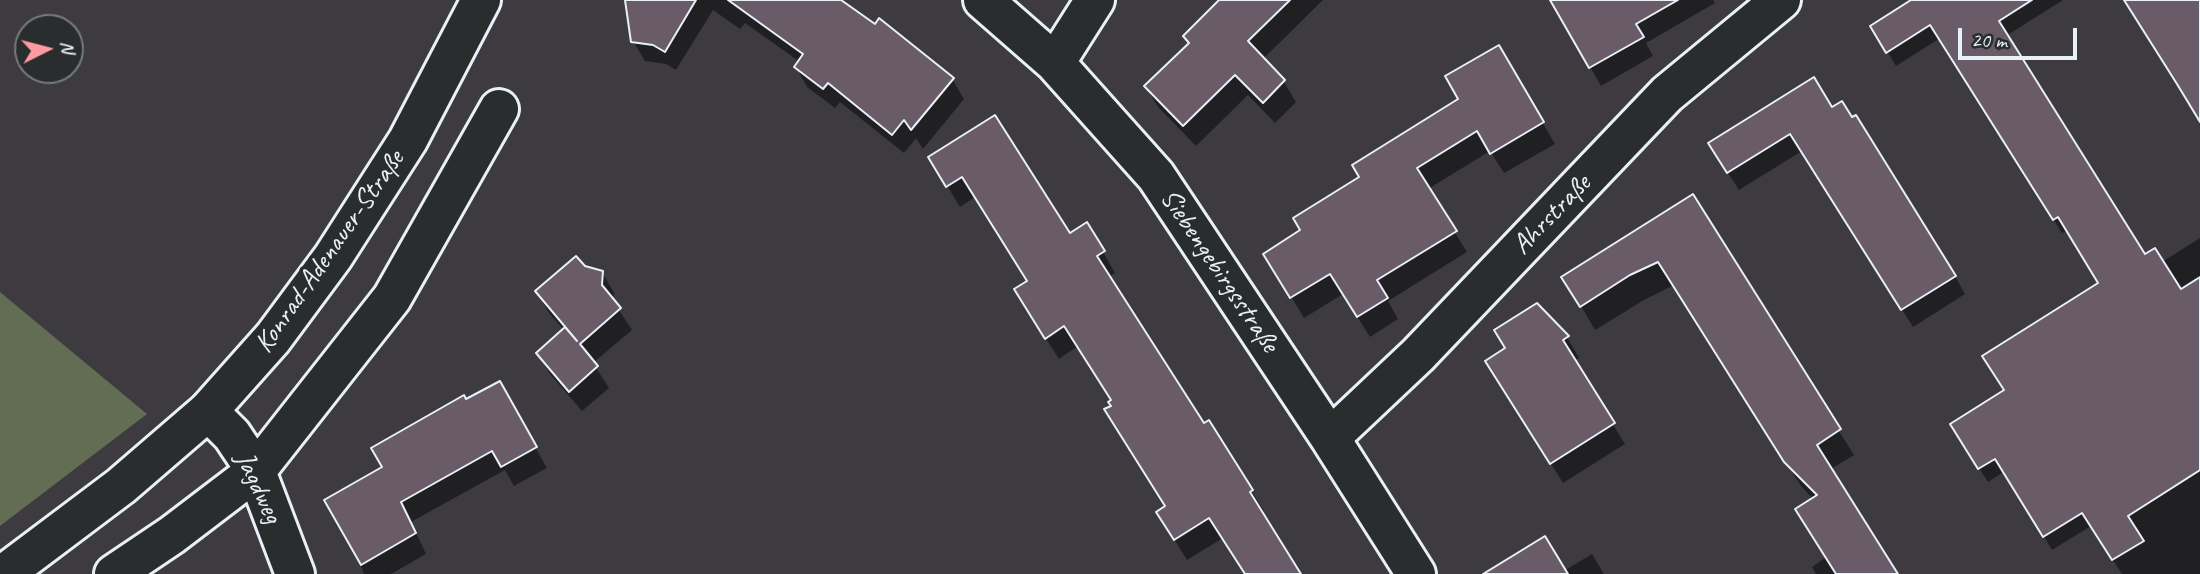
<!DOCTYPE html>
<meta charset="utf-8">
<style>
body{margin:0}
#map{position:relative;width:2200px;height:574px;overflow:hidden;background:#3d3b3f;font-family:Caveat,sans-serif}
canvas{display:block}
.north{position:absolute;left:14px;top:14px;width:70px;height:70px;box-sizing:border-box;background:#2a2d2e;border:2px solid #767b7f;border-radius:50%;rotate:84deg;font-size:19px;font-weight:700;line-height:28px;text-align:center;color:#e8f1f8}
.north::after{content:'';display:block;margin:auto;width:24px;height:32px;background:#ff9aa2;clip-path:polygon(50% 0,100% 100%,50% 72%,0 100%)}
.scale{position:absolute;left:1958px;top:28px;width:119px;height:32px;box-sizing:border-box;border:4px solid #e8f1f8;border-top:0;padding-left:9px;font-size:21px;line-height:24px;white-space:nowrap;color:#e8f1f8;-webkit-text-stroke:5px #2a2d2e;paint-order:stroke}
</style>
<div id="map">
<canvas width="2200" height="574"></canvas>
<div class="north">N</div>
<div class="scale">20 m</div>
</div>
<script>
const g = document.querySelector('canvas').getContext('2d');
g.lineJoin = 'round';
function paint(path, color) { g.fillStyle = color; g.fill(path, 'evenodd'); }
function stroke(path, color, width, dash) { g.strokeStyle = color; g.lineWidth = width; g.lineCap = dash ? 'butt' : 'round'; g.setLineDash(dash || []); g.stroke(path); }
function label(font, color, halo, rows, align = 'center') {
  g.font = font + ' Caveat,sans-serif'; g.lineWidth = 7; g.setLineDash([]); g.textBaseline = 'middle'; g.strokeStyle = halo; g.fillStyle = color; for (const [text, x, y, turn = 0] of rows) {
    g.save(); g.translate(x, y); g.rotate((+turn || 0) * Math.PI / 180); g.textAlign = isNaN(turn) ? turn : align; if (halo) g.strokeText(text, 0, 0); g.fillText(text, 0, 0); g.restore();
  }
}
const green = new Path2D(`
 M0 292 147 414 0 526Z`);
const shadow = new Path2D(`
 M629 0H839L952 79 964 99 923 149 916 138 904 153 840 102 835 108 807 87 796 67 800 62 745 23 740 29 713 10 676 70 666 64 645 61 633 41Z
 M1250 0H1323L1263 59 1284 82 1296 102 1275 123 1248 95 1196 146 1158 107 1146 87 1190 45 1185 36Z
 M1552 0H1713L1715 3 1646 43 1653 56 1601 86Z
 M1914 0H2063L2006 36 2145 256 2162 262 2200 238V574H2122L2091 526 2052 550 2005 471 1988 482 1960 438 2006 391 2100 284 2068 230 2062 233 1940 38 1896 66 1872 26Z
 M1499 47 1555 144 1504 173 1490 151 1428 189 1467 252 1388 301 1398 319 1370 337 1343 294 1304 318 1278 275 1302 231 1361 178 1460 99Z
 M1831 110 1955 276 1965 294 1913 327 1802 151 1739 190 1721 162Z
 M930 158 1069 235 1103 252 1115 273 1108 277 1203 426 1251 490 1264 511 1261 513 1300 574H1246L1223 538 1187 560 1158 513 1167 507 1113 406V401L1078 346 1059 359 1028 311V282L975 197 960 207Z
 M1692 196 1854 455 1831 469 1897 574H1816L1812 567 1826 557 1813 499 1801 486 1674 285 1644 300 1595 330 1564 277Z
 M584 268 602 272 614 293 613 301 632 330 593 363 609 388 582 411 550 374 538 353 564 330 549 313 537 292Z
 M1536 306 1567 337 1579 358 1574 361 1625 444 1563 483 1500 382Z
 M499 384 547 468 514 486 505 470 411 522 426 554 391 574H364L355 551 384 468 466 402Z
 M1592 554 1604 574H1513L1564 571Z`);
const building = new Path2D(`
 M625 0H696L665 52 653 45 631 42Z
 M728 0H841L875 24 879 18 954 78 911 130 904 120 892 135 828 83 823 89 794 67 803 54Z
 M1219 0H1290L1248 41 1285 80 1263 103 1235 75 1183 126 1144 86 1189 43 1183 36Z
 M1550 0H1678L1636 24 1644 37 1589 68Z
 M1911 0H2032L1999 21 2145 254 2155 248 2181 289 2200 277V470L2128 516 2144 541 2112 560 2082 513 2043 537 1995 459 1978 469 1950 424 2004 390 1982 356 2098 283 2058 217 2053 220 1930 25 1886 53 1870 26Z
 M2124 0H2200V122L2177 84Z
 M1499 45 1544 122 1490 154 1477 131 1417 168 1457 231 1377 280 1388 298 1357 317 1330 274 1290 298 1263 254 1300 230 1293 218 1359 177 1352 165 1458 99 1445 76Z
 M1814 77 1832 107 1842 101 1852 117 1856 115 1956 276 1901 310 1790 134 1727 173 1708 143Z
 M995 115 1070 233 1087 222 1105 251 1097 256 1204 423 1209 420 1253 490 1250 492 1301 574H1245L1209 518 1174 540 1156 512 1165 506 1104 409 1111 406 1108 402 1111 400 1064 326 1045 339 1014 289 1027 281 962 177 946 187 928 157Z
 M1693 194 1841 429 1817 445 1898 574H1836L1795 509 1817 495 1784 462 1658 262 1630 275 1580 307 1561 277Z
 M576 256 585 266 603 271 602 285 621 308 580 344 598 366 569 392 536 353 565 327 577 341 535 291Z
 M1537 303 1569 336 1563 340 1615 423 1550 464 1485 361 1505 348 1494 330Z
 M500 381 537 447 501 467 492 451 401 502 416 533 361 565 324 500 382 467 371 448 464 395 466 399Z
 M1545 536 1568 574H1483Z`);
const minor = new Path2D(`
 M983 0 1055 63 1156 176 1330 438 1416 574
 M1055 63 1095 0
 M208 411 232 435 256 471 295 574
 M1330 438 1418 355 1667 94 1781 0
 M114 574 172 535 256 471 392 298 499 109`);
const tertiary = new Path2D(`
 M4 574 121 486 208 411 273 338 333 257 408 140 481 0`);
const streetNames = [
 ["Ahrstraße",1552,215,-46],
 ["Konrad-Adenauer-Straße",330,252,-55],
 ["Siebengebirgsstraße",1219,271,56],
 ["Jagdweg",258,488,65]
];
paint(green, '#626d54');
paint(shadow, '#0007');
paint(building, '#695b67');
stroke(building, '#e8f1f8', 2);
stroke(minor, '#e8f1f8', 44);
stroke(tertiary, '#e8f1f8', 44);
stroke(minor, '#2a2d2e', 38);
stroke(tertiary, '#2a2d2e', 38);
label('28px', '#e8f1f8', '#2a2d2e', streetNames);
</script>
